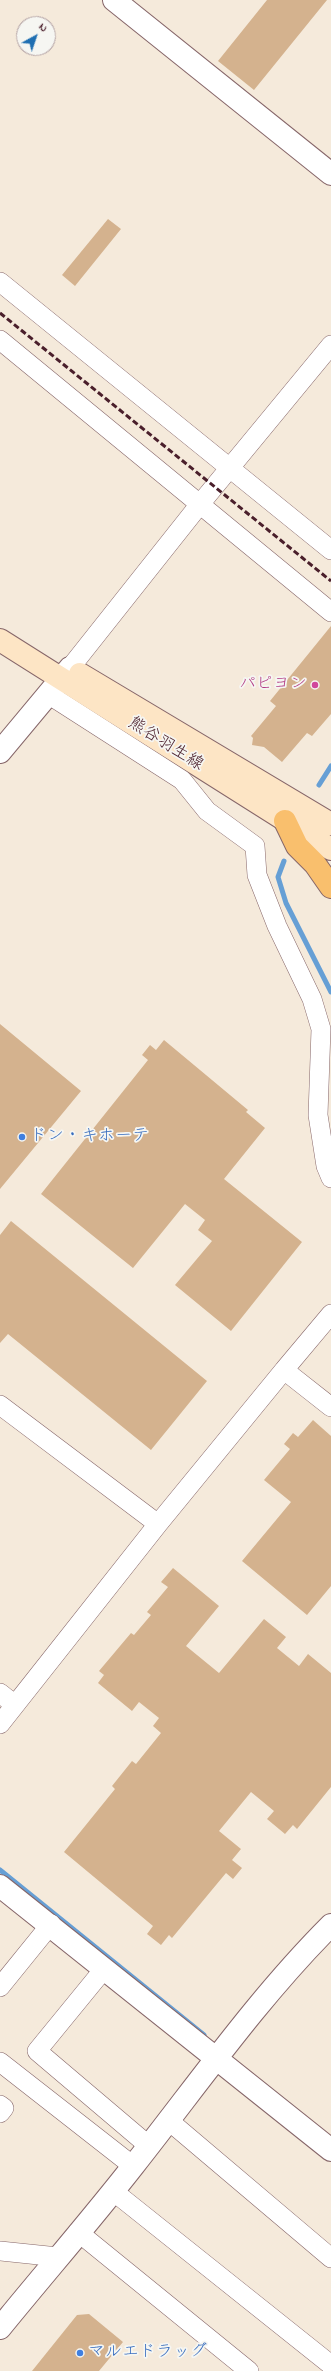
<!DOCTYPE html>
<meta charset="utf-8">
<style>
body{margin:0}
#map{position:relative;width:331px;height:2371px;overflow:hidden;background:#f5eadb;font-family:"Indie Flower",sans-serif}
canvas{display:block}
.north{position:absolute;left:16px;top:16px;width:40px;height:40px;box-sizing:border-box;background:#f6f6f2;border:1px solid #b1a0a2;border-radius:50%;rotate:40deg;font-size:11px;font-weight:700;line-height:16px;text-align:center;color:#4a1f2b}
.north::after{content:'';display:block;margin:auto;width:14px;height:18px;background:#1f6fb2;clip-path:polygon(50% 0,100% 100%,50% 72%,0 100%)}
</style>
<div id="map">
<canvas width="331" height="2371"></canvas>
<div class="north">N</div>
</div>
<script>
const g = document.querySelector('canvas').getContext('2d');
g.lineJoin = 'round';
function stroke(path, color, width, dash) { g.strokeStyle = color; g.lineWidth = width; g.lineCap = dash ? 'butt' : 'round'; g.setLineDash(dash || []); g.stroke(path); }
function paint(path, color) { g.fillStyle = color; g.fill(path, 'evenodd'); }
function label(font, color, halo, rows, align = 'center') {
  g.font = font + ' "Indie Flower","Klee One",sans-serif'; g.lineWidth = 3.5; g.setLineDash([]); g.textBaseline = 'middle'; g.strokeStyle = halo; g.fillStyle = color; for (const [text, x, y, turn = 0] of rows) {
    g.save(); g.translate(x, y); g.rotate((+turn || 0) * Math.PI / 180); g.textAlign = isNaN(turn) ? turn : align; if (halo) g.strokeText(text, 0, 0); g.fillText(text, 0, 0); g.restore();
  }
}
const stream = new Path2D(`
 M319 785 331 766
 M284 861 278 877 286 903 331 992
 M0 1870 204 2035`);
const building = new Path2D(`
 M267 0H327L254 90 218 61Z
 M108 219 121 229 75 286 62 275Z
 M331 626V714L312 736 307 733 282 762 264 747 252 745 253 738 251 736 276 706 270 701Z
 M0 1024 81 1091 0 1189Z
 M164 1040 248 1110 246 1112 265 1128 224 1179 302 1242 231 1331 175 1285 212 1241 198 1230 205 1220 185 1204 133 1268 41 1194 148 1060 142 1055 150 1045 156 1050Z
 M11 1221 207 1381 151 1450 8 1334 0 1343V1235Z
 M313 1420 331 1436V1586L307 1615 242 1561 291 1502 264 1480 290 1449 284 1444 293 1433 298 1437Z
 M173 1568 219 1606 186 1646 219 1673 264 1619 286 1637 277 1648 299 1666 308 1654 331 1673V1787L297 1829 293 1825 285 1834 267 1819 274 1811 251 1792 219 1831 241 1849 232 1860 242 1868 233 1879 226 1873 172 1938 169 1935 161 1945 147 1934 153 1926 64 1852 115 1789 112 1786 132 1761 136 1764 161 1733 153 1726 159 1718 139 1702 132 1711 98 1683 104 1675 99 1671 131 1633 134 1635 151 1615 147 1612 168 1587 161 1582Z
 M89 2314 123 2342 99 2371H32L77 2315Z`);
const minor = new Path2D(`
 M0 282 331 550
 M0 340 331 612
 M70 668 200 504 331 345
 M48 694 182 780 207 811 255 846 257 875 277 926 312 999 321 1029 318 1115 326 1166 331 1178
 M284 1370 331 1314
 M0 1405 158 1524
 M0 1693 15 1705
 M0 1724 158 1524 284 1370 331 1407
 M104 1969 37 2051 149 2146
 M0 1987 51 1924
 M0 2062 133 2166
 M0 2105 4 2108 0 2113
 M168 2120 331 2258
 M113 2191 331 2365
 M78 2232 249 2371
 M0 2251 58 2257`);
const tertiary = new Path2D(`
 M114 0 331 174
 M0 752 70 668
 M0 1886 331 2150
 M0 2328C44 2274 91 2220 134 2165 198 2084 258 1998 331 1925`);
const secondary = new Path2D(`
 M0 640 331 849
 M80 674 331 824`);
const trunk = new Path2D(`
 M285 821 297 846 315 864 331 887`);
const rail = new Path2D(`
 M0 313 331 581`);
const markers = [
 [315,685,4,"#d1479c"],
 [22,1137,4,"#3f7fe0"],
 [80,2353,4,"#3f7fe0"]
];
const hotelNames = [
 ["パピヨン",307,685]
];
const streetNames = [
 ["熊谷羽生線",165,745,32]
];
const shopNames = [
 ["ドン・キホーテ",30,1137],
 ["マルエドラッグ",88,2353]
];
stroke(stream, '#669fd5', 5);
paint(building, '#d4b28e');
stroke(minor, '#866669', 20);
stroke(tertiary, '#866669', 24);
stroke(secondary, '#866669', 24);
stroke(trunk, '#866669', 24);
stroke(minor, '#fff', 19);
stroke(tertiary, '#fff', 22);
stroke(secondary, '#fde5c5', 22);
stroke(trunk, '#f9bf6d', 22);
stroke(rail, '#4a1f2b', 3, [6, 3]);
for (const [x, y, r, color] of markers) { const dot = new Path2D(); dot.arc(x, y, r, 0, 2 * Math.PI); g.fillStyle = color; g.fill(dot); stroke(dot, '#f6f6f2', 1.5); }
label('17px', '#b23c85', '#f6f6f2', hotelNames, 'right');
label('17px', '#4a1f2b', '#f6f6f2', streetNames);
label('17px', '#366cbe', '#f6f6f2', shopNames, 'left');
</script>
